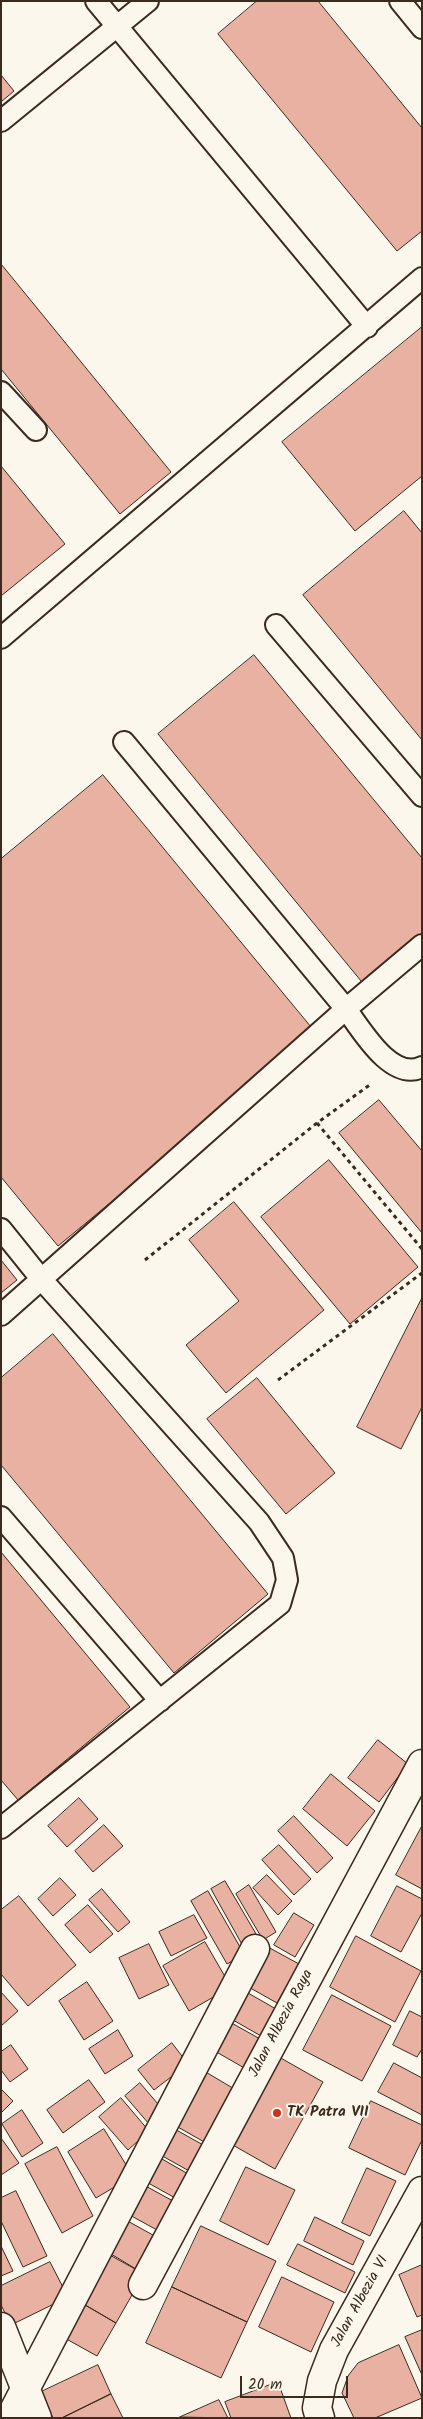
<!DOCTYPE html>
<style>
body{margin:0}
#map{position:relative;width:423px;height:2419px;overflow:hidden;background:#fbf7ec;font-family:Kalam,sans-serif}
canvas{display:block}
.frame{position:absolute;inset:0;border:2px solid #3b2a1e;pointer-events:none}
.scale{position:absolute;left:240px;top:2376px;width:108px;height:22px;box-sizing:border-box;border:2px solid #3b2a1e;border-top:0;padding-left:6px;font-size:15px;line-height:18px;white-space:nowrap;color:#3b2a1e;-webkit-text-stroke:4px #fbf7ec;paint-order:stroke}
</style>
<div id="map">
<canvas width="423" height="2419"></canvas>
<div class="frame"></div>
<div class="scale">20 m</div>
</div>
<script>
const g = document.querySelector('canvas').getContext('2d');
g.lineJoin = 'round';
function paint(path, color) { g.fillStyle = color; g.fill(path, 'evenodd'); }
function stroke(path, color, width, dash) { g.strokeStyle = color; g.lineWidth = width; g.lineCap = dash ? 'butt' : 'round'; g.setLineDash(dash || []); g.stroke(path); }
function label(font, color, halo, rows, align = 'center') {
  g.font = font + ' Kalam,sans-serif'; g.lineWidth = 4; g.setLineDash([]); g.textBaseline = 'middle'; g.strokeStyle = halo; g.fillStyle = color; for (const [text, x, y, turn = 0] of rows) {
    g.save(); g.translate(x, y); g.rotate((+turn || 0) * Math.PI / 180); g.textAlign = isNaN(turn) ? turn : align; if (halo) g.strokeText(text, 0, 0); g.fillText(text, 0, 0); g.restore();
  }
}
const building = new Path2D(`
 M257 1H318L422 128V231L397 251 218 34Z
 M1 75 14 91 1 102Z
 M1 264 171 472 120 514 1 369Z
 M422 327V476L355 531 282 442Z
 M1 466 65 544 1 596Z
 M404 511 422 533V740L303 595Z
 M254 655 422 858V941L366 987 158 734Z
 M103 775 316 1033 58 1246 1 1177V859Z
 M379 1100 422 1151V1233L339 1133Z
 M329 1160 418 1267 350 1324 261 1217Z
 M234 1202 324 1310 226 1393 186 1345 239 1301 189 1240Z
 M1 1260 17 1280 1 1293Z
 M422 1298V1407L401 1449 357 1427Z
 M53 1334 268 1594 174 1673 1 1465V1378Z
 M257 1378 335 1473 286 1514 207 1419Z
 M1 1552 130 1707 18 1800 1 1780Z
 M378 1740 408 1764 379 1802 348 1778Z
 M331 1774 375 1811 347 1846 303 1809Z
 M79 1798 98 1819 67 1847 48 1826Z
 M294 1816 333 1858 317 1873 278 1831Z
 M104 1825 123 1846 93 1872 75 1851Z
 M422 1826V1889L396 1875Z
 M279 1845 311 1879 294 1895 262 1860Z
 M267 1875 292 1901 278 1915 253 1888Z
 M60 1878 76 1895 53 1916 38 1899Z
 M225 1881 259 1939 244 1948 211 1889Z
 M249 1885 276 1932 263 1940 236 1894Z
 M397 1886 422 1899V1913L401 1952 371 1936Z
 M102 1889 130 1922 118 1932 89 1900Z
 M208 1891 244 1954 227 1964 191 1901Z
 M19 1896 76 1965 28 2006 1 1974V1910Z
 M88 1905 113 1934 90 1953 65 1925Z
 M294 1913 314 1925 295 1957 274 1945Z
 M194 1915 207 1938 171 1956 159 1932Z
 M356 1936 421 1971 395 2022 330 1987Z
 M205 1942 231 1987 189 2011 163 1966Z
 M149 1944 169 1985 139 1999 119 1958Z
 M266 1946 299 1964 277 2003 245 1985Z
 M87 1982 113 2021 84 2040 59 2001Z
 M1 1992 18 2011 1 2026Z
 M248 1993 276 2009 261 2036 233 2020Z
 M332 1995 391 2026 362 2081 303 2050Z
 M410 2011 422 2017V2049L417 2057 393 2045Z
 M228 2021 262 2040 246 2069 213 2050Z
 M118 2030 133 2056 105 2074 89 2049Z
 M172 2043 188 2064 154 2090 138 2070Z
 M11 2045 28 2069 10 2082 1 2070V2052Z
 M279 2057 323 2082 275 2169 231 2144Z
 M394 2063 422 2078V2115L378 2092Z
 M199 2068 236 2090 206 2143 169 2122Z
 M89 2080 105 2102 63 2133 47 2110Z
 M140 2083 164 2111 149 2124 125 2096Z
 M1 2089 13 2101 1 2113Z
 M121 2098 149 2131 128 2150 99 2117Z
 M371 2101 422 2125V2140L405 2175 349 2148Z
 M22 2110 43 2143 22 2157 2 2124Z
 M171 2127 205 2146 191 2172 157 2153Z
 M104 2129 133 2176 96 2198 68 2152Z
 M1 2138 19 2163 1 2175Z
 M57 2147 93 2216 62 2233 25 2164Z
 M155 2155 190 2175 177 2199 141 2179Z
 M246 2167 295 2190 268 2245 220 2221Z
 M367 2168 396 2181 370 2236 342 2223Z
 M142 2184 173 2201 157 2230 126 2213Z
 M16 2191 47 2256 23 2267 1 2221V2198Z
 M315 2217 364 2241 353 2265 304 2241Z
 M124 2219 160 2239 141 2272 106 2251Z
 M201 2226 276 2261 247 2322 172 2287Z
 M298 2244 355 2272 345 2293 287 2265Z
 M1 2246 13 2271 1 2276Z
 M108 2254 144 2274 116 2323 80 2302Z
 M50 2262 68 2297 11 2325 1 2305V2286Z
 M422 2265V2315L417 2317 399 2275Z
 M282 2277 334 2302 311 2352 259 2327Z
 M172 2287 247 2322 221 2378 146 2343Z
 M80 2302 116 2323 97 2356 61 2336Z
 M422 2330V2375L405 2337Z
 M399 2345 422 2398 375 2418H354L342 2393 348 2376 358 2363Z
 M98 2365 111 2394 62 2418H53L41 2392Z
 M278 2382 291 2418H231L225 2402Z
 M111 2394 123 2418H62Z
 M219 2400 228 2418 180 2417Z`);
const path = new Path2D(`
 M317 1123 422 1249
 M145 1260 317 1123 371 1084
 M278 1380 422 1273`);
const lane = new Path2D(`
 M96 1 367 327
 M400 1 422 28
 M1 121 148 1
 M1 392 36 430
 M276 625 422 796
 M1 638 422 278
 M124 742 346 1009C361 1029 391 1082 422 1067
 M1 1229 42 1280 259 1522 283 1558 287 1580 280 1604 1 1828
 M1 1315 346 1009 422 945
 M1 1517 160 1701`);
const street = new Path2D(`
 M143 2285 422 1764
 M1 2327 37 2418
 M10 2418 255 1949
 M320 2418 317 2408 322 2381 334 2350 422 2191`);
const markers = [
 [277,2113,5,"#c8321e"]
];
const streetNames = [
 ["Jalan Albezia Raya",282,2024,-62],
 ["Jalan Albezia VI",361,2302,-61]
];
const poiNames = [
 ["TK Patra VII",287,2113]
];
paint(building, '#e9b1a1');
stroke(building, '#3b2a1e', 1);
stroke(lane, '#3b2a1e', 24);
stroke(street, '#3b2a1e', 31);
stroke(path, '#3b2a1e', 3, [4, 4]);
stroke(lane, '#fbf7ec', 20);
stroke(street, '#fbf7ec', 28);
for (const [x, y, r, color] of markers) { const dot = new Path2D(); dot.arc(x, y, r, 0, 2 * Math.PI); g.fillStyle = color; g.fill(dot); stroke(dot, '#fbf7ec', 2); }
label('15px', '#3b2a1e', '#fbf7ec', streetNames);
label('bold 15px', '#3b2a1e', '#fbf7ec', poiNames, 'left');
</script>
